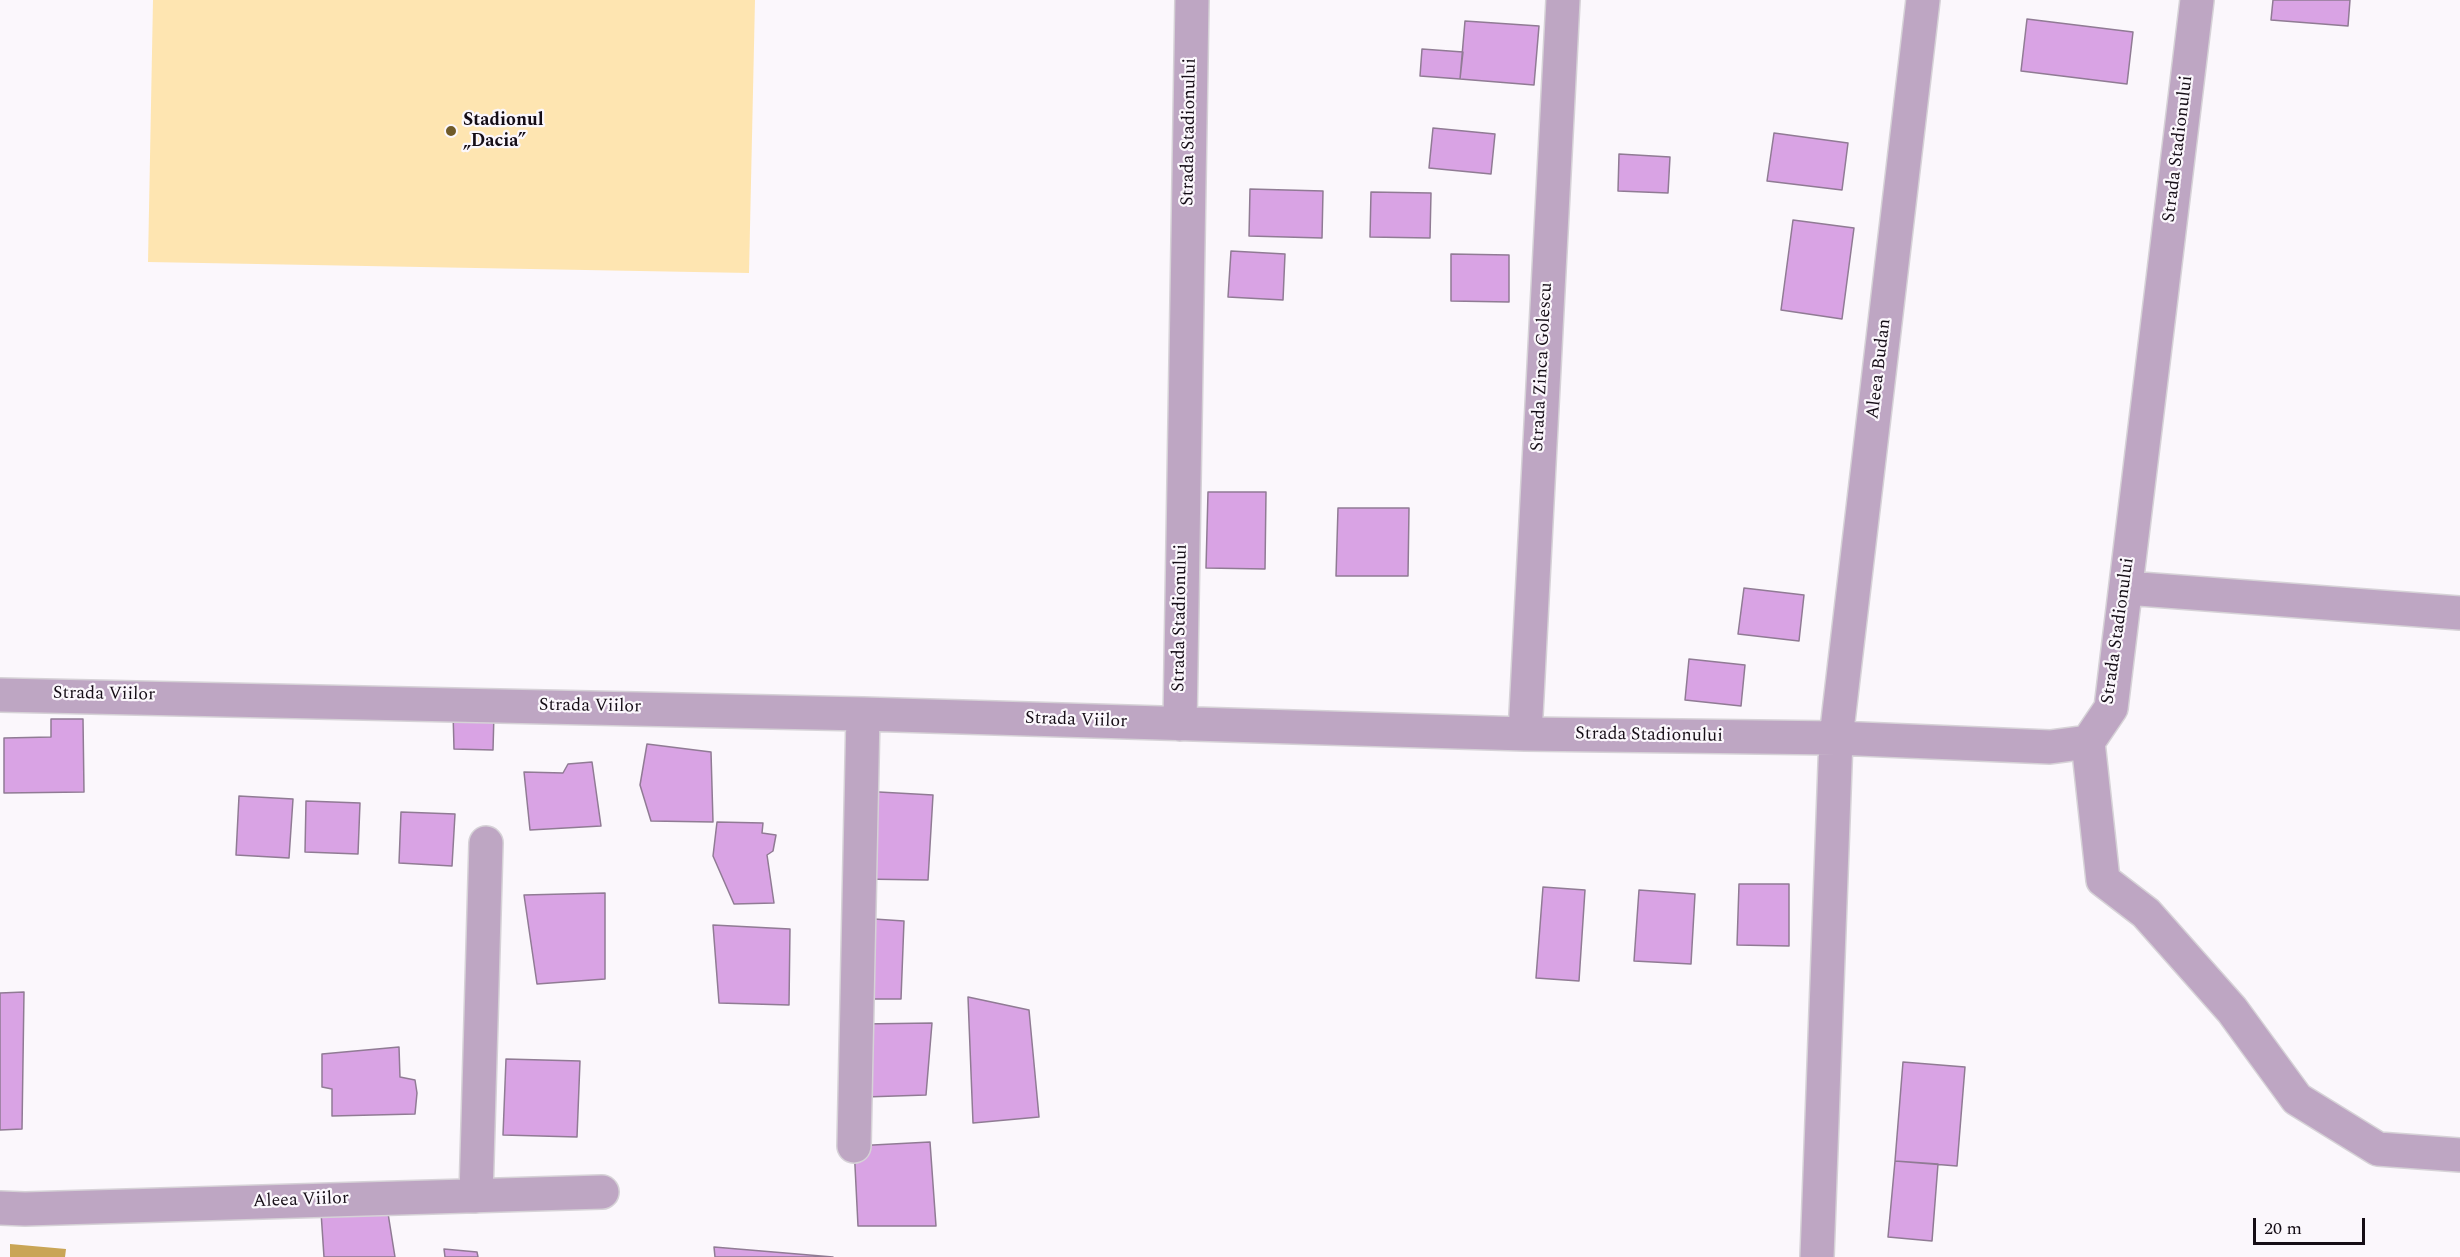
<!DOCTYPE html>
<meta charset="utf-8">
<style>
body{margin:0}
#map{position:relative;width:2460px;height:1257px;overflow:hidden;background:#fbf7fc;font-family:Spectral,serif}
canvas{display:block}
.scale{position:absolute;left:2253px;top:1218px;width:112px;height:27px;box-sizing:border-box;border:3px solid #150d16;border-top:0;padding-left:8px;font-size:18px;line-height:21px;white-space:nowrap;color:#150d16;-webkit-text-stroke:4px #fbf7fc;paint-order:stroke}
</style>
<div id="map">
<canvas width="2460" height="1257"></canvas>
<div class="scale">20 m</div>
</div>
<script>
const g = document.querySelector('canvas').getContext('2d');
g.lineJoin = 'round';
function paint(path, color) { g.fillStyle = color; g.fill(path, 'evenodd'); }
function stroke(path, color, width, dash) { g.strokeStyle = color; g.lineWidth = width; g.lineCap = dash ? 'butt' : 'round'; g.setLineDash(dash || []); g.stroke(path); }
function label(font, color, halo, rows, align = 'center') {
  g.font = font + ' Spectral,serif'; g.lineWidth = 4.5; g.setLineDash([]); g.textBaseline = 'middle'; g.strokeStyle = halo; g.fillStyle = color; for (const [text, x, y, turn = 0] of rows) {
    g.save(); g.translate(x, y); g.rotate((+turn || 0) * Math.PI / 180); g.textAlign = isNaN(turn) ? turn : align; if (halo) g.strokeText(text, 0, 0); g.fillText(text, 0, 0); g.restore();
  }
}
const green = new Path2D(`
 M153 0H755L749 273 148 262Z`);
const water = new Path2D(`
 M10 1244 66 1249 65 1257H10Z`);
const building = new Path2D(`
 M2273 0H2350L2348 26 2271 20Z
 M2027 19 2133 32 2127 84 2021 71Z
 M1465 21 1539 26 1534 85 1460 79Z
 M1422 49 1463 52 1460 79 1420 76Z
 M1433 128 1495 134 1491 174 1429 168Z
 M1774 133 1848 143 1842 190 1767 181Z
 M1619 154 1670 157 1668 193 1618 191Z
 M1250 189 1323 191 1322 238 1249 236Z
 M1371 192 1431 193 1430 238 1370 237Z
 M1793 220 1854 228 1842 319 1781 310Z
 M1231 251 1285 254 1283 300 1228 297Z
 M1451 254 1509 255V302L1451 301Z
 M1208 492H1266L1265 569 1206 568Z
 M1338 508H1409L1408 576H1336Z
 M1744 588 1804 595 1799 641 1738 634Z
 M1689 659 1745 665 1741 706 1685 700Z
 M453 711 494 713 493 750 454 749Z
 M51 719H83L84 792 4 793V738L51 737Z
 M647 744 711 752 713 822 651 821 640 785Z
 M592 762 601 826 530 830 524 772 563 773 568 764Z
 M861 791 933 795 928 880 860 879Z
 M239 796 293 799 289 858 236 855Z
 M306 801 360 803 358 854 305 852Z
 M401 812 455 814 452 866 399 863Z
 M717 822 763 823 762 833 776 835 773 851 767 855 774 903 734 904 713 856Z
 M1739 884H1789V946L1737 945Z
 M1543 887 1585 890 1579 981 1536 978Z
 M1639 890 1695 894 1691 964 1634 961Z
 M605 893V979L537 984 524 895Z
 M859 918 904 921 901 999H863Z
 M713 925 790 929 789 1005 719 1003Z
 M24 992 22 1129 0 1130V993Z
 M968 997 1029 1010 1039 1117 973 1123Z
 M932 1023 926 1095 865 1097 862 1024Z
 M399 1047 400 1077 415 1080 417 1093 415 1114 332 1116V1089L322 1087V1054Z
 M506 1059 580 1061 577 1137 503 1135Z
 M1903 1062 1965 1067 1957 1166 1895 1161Z
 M930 1142 936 1226H858L854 1146Z
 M1895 1161 1938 1164 1932 1241 1888 1237Z
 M387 1207 395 1257H324L321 1212Z
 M714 1247 833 1257H715Z
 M444 1249 477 1252 478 1257H445Z`);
const minor = new Path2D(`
 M2126 588 2460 613
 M0 695 863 714 1525 734 1836 738 2050 747 2088 742 2111 708 2197 0
 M1180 724 1192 0
 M1525 734 1563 0
 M2088 742 2103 880 2146 913 2232 1010 2297 1099 2378 1149 2460 1155
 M854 1146 863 714
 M476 1196 486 843
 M0 1208 25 1209 602 1192
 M1817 1257 1836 738 1923 0`);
const markers = [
 [451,131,6,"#6f5a29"]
];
const poiNames = [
 ["Stadionul",463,121],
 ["„Dacia”",463,142]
];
const streetNames = [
 ["Strada Stadionului",1190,132,-89],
 ["Strada Stadionului",2179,149,-83],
 ["Strada Zinca Golescu",1543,367,-87],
 ["Aleea Budan",1880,369,-83],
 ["Strada Stadionului",1181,618,-89],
 ["Strada Stadionului",2119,631,-82],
 ["Strada Viilor",104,695,1],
 ["Strada Viilor",590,707,1],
 ["Strada Viilor",1076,721,2],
 ["Strada Stadionului",1649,736,1],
 ["Aleea Viilor",301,1201,-2]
];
paint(green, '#fee5b1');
paint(water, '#c9a556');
paint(building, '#d9a3e4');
stroke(building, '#907b94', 1.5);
stroke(minor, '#d6d2d7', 36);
stroke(minor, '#bea6c3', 33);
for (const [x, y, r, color] of markers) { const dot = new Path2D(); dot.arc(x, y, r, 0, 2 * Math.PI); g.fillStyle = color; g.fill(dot); stroke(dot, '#fbf7fc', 2); }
label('bold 18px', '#150d16', '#fbf7fc', poiNames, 'left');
label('18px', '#150d16', '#fbf7fc', streetNames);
</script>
